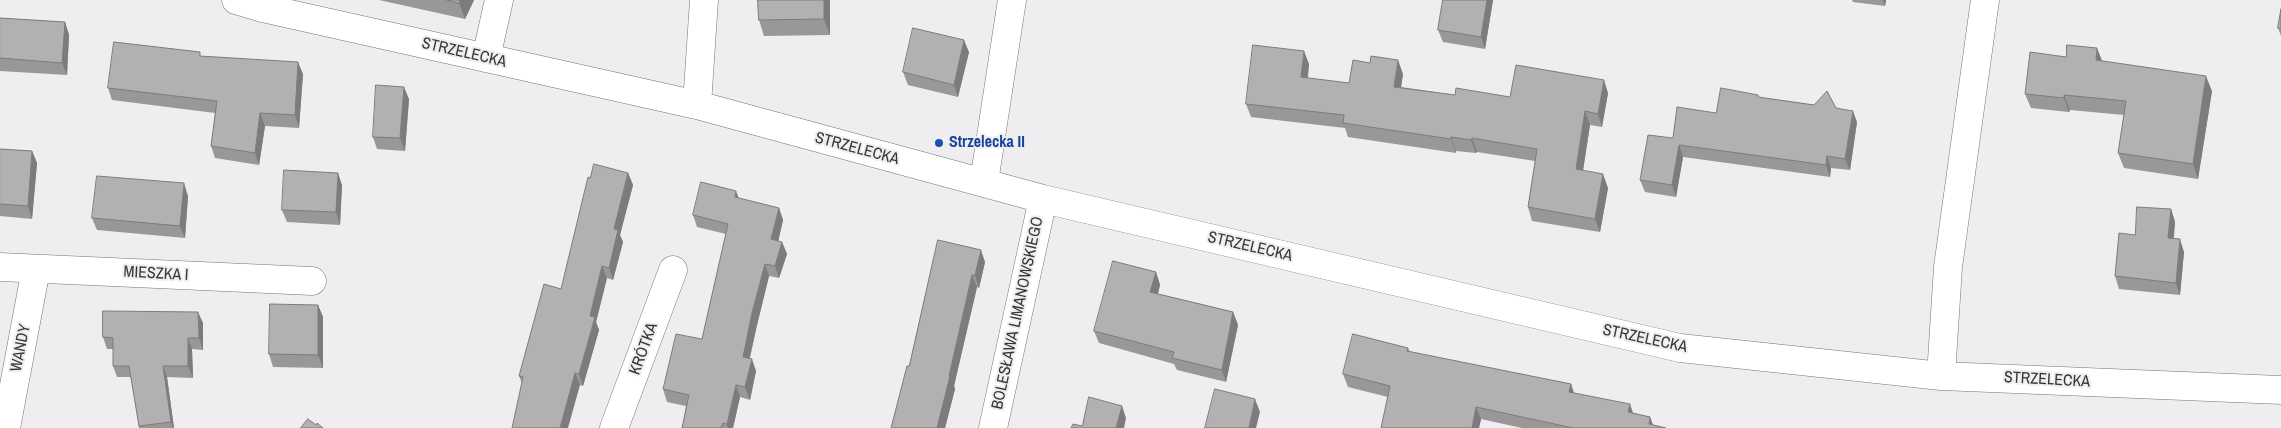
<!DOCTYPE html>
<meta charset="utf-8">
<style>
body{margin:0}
canvas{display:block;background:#eeedef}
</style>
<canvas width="2281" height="428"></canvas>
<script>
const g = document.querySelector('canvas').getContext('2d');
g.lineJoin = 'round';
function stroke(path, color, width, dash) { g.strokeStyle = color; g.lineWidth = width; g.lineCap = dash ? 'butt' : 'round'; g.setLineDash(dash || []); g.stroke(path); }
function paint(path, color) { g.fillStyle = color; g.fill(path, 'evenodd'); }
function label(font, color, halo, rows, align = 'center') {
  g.font = font + ' "Archivo Narrow",sans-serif'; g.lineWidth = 4; g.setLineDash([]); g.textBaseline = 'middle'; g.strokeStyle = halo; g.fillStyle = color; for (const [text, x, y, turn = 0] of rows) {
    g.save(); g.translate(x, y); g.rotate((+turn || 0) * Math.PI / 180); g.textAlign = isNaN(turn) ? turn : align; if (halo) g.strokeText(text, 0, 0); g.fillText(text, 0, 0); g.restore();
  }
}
const minor = new Path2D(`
 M236 0 263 8 697 105 1043 199 1680 348 1941 376 2281 390
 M486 58 499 0
 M697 105 704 0
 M984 182 1012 0
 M0 267 312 281
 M1941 376 1948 267 1985 0
 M6 428 36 269
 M614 428 673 270
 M993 428 1043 199`);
const wall = new Path2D(`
 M379 0H474L465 19Z
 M758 0H830V35L764 36 759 20Z
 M1443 0H1493L1485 49 1443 42 1438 30Z
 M1852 0H1886L1885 6 1853 2Z
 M2281 9V36L2278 28Z
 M0 18 65 22 69 35 67 75 0 71Z
 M969 52 958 97 908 85 903 72Z
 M202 56 303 74 299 128 265 126 259 165 215 158 211 146 215 113 112 100 108 88Z
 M2102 61 2212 91 2198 179 2124 168 2118 153 2124 115 2070 110 2069 112 2031 108 2025 94Z
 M1309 64 1308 78 1349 83 1403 74 1401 87 1455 95 1510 97 1608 93 1602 127 1590 125 1583 171 1608 188 1600 232 1532 221 1528 207 1535 161 1477 152 1476 153 1456 151V153L1348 137 1345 128 1251 117 1246 104Z
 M1759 97 1836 108 1857 122 1850 170 1831 168 1830 177 1683 157 1676 197 1645 192 1640 180 1673 138 1716 113Z
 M409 99 405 151 377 149 373 137Z
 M0 149 32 151 37 163 32 219 0 216Z
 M628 173 633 185 620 235 623 242 613 280 607 278 596 322 599 330 583 386 580 385 522 383 519 376 561 289 590 178Z
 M342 185 340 225 287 222 282 210Z
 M188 196 185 238 97 230 92 218Z
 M739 198 779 208 783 220 778 241 782 242 787 254 779 278 769 276 757 325 750 358 756 371 750 400 740 397 733 428H682L686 406 667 402 663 389 702 339 726 234 697 227 693 215Z
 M2171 209 2175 222 2174 238 2184 252 2180 295 2119 289 2115 276 2135 235Z
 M938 240 985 262 979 288 977 287 954 386 955 389 945 428H891L909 366Z
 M1156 272 1160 285 1158 294 1233 312 1238 325 1226 382 1177 370 1174 364 1099 343 1094 331Z
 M318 305 323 317V368L273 367 269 354Z
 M203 323V350L192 349 193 378 167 377 174 428H139L131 377H117L113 366V349H107L103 337Z
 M1408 348 1410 352 1571 384 1574 393 1633 413 1650 417 1653 425 1666 428H1522L1481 419 1479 428H1381L1388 397 1348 387 1343 374Z`);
const shadedWall = new Path2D(`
 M460 0H474L465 19 459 3Z
 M824 0H830V35L824 19Z
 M1487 0H1493L1485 49 1481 37Z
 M1883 0H1886L1885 6Z
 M65 22 69 35 67 75 62 63Z
 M964 40 969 52 958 97 954 85Z
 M2097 48 2103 63 2096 60Z
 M1304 51 1309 64 1306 90 1301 77Z
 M1398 60 1403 74 1399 100 1394 87Z
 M298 62 303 74 299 128 295 115Z
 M2206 76 2212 91 2198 179 2193 164Z
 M1604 80 1608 93 1602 127 1598 114Z
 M404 87 409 99 405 151 400 138Z
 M2064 95 2070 110 2069 112 2064 98Z
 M1585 111 1590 125 1581 183 1576 169Z
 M1853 111 1857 122 1850 170 1845 159Z
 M260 113 265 126 259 165 255 153Z
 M1451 137 1456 151V153L1451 139Z
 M1472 138 1477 152 1476 153 1471 140Z
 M1679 145 1683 157 1676 197 1672 185Z
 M32 151 37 163 32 219 28 206Z
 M1827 156 1831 168 1830 177 1826 165Z
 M338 173 342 185 340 225 336 212Z
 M628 173 633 185 620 235 623 242 613 280 609 268 614 229Z
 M1603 174 1608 188 1600 232 1595 219Z
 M184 183 188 196 185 238 180 226Z
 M736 191 741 204 735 197Z
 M779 208 783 220 776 251 771 239Z
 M2171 209 2175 222 2172 250 2168 238Z
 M2180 239 2184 252 2180 295 2176 283Z
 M782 242 787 254 779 278 775 266Z
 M981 250 985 262 979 288 975 275Z
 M765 264 769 276 757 325 747 369 743 357 752 313Z
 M602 266 607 278 596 322 599 330 583 386 579 374 590 316Z
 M1156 272 1160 285 1155 305 1150 292Z
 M972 275 977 287 954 386 955 389 945 428H937Z
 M318 305 323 317V368L318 355Z
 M198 312 203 323V350L199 338Z
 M1233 312 1238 325 1226 382 1222 370Z
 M188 338 192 349 193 378 188 366Z
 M752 359 756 371 750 400 745 387Z
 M163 366 167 377 174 428H173L171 422Z
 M575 373 580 385 568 428H560Z
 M1571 384 1575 397 1569 392Z
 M736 385 740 397 733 428H728L727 424Z
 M1255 399 1260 412 1256 428H1249Z
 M1630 404 1634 416 1628 412Z
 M1122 406 1126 418 1124 428H1116Z
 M1476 407 1481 419 1479 428H1472Z
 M1650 417 1654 428 1649 424Z`);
const building = new Path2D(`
 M447 0H460L459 3Z
 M758 0H824V19L759 20Z
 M1443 0H1487L1481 37 1438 30Z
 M2281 9V29L2278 28Z
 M0 18 65 22 62 63 0 58Z
 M913 28 964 40 954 85 903 72Z
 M114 42 200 52V56L298 62 295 115 260 113 255 153 211 146 217 101 108 88Z
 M1253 45 1304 51 1301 77 1349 83 1353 60 1370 63 1371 56 1398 60 1394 87 1455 95 1456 88 1510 97 1516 65 1604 80 1598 114 1585 111 1576 169 1603 174 1595 219 1528 207 1537 149 1472 138 1471 140 1451 137V139L1343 123 1344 115 1246 104Z
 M2067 45 2097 48 2096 60 2206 76 2193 164 2118 153 2126 101 2064 95V98L2025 94 2030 52 2066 57Z
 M376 85 404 87 400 138 373 137Z
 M1721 88 1758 95V97L1814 105 1827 91 1836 108 1853 111 1845 159 1827 156 1826 165 1679 145 1672 185 1640 180 1648 135 1673 138 1677 107 1716 113Z
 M0 149 32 151 28 206 0 204Z
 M594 164 628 173 614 229 618 230 609 268 602 266 590 316 595 317 579 374 575 373 560 428H561H512L523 377 519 376 544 284 561 289 588 177 590 178Z
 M284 170 338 173 336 212 282 210Z
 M97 176 184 183 180 226 92 218Z
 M701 182 736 191 735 197 779 208 771 239 782 242 775 266 765 264 752 313 743 357 752 359 745 387 736 385 727 424 723 423 721 428H682L689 395 663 389 676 334 702 339 728 224 693 215Z
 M2137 207 2171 209 2168 238 2180 239 2176 283 2115 276 2119 233 2135 235Z
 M938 240 981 250 975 275H972L949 376H950L937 428H891L907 366H909Z
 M1113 261 1156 272 1150 292 1233 312 1222 370 1172 358 1174 352 1094 331Z
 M270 304 318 305V355L269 354Z
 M103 311 198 312 199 338H188V366H163L171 422 139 426 129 366H113V338L103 337Z
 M1353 334 1408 348 1407 351 1571 384 1569 392 1630 404 1628 412 1650 417 1649 424 1666 428H1573L1476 407 1472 428H1381L1390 386 1343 374Z
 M1215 389 1255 399 1249 428H1205Z
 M1089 397 1122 406 1116 428H1071L1073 424 1082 426Z
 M308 419 316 425 317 423 323 428H301Z`);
const markers = [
 [939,143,5,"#1a4fb4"]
];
const streetNames = [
 ["STRZELECKA",464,53,13],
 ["STRZELECKA",857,149,15],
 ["STRZELECKA",1250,247,13],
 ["MIESZKA I",156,274,3],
 ["BOLESŁAWA LIMANOWSKIEGO",1018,313,-78],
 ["STRZELECKA",1645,339,12],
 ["WANDY",21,348,-79],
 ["KRÓTKA",644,349,-70],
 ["STRZELECKA",2047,380,3]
];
const transitNames = [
 ["Strzelecka II",949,143]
];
stroke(minor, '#757476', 29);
stroke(minor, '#fff', 28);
paint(wall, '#9a9799');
paint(shadedWall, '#7d7b7d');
paint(building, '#b3b0b2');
stroke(building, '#7d7b7d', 1);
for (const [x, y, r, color] of markers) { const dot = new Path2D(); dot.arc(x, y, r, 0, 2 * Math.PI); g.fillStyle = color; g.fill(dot); stroke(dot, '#eeedef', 2); }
label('16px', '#373637', '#eeedef', streetNames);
label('bold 16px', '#164399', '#eeedef', transitNames, 'left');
</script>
